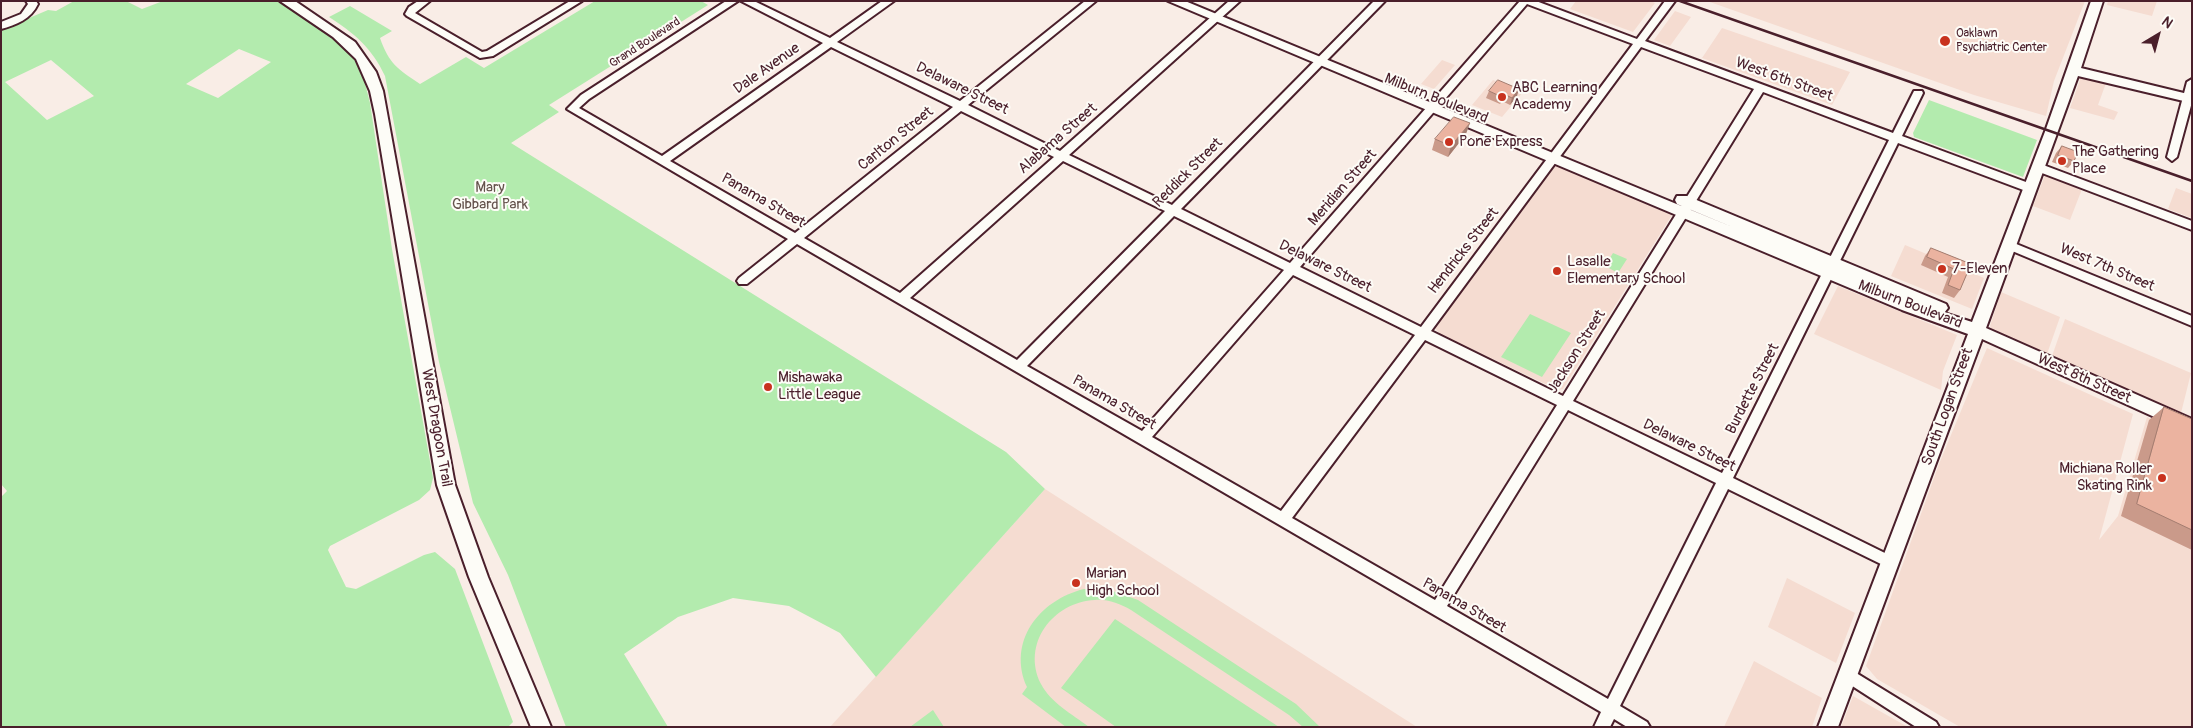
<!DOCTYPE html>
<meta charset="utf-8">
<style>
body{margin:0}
#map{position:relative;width:2193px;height:728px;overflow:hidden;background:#f9ede6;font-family:Pangolin,sans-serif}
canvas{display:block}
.frame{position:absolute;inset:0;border:2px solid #4a1f2b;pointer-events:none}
.north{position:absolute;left:2133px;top:10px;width:50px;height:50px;-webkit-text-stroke:4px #fdfcf7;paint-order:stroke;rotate:37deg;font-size:14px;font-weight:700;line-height:20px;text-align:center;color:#4a1f2b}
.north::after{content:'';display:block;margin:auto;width:18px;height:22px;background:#4a1f2b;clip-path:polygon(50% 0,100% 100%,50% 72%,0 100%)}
</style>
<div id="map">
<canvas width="2193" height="728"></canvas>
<div class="frame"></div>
<div class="north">N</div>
</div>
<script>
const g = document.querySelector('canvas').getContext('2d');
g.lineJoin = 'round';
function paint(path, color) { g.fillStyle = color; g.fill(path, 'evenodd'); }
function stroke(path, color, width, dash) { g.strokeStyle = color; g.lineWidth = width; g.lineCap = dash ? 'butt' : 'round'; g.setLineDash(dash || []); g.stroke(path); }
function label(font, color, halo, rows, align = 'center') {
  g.font = font + ' Pangolin,sans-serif'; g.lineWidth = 4; g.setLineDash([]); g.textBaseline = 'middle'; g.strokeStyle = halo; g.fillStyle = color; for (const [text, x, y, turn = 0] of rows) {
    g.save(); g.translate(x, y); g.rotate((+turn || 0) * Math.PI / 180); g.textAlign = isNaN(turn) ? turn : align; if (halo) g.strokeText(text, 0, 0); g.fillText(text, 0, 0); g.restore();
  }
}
const built = new Path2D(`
 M1576 1H1651L1655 3 1633 32 1570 9Z
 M1707 1H2085L2054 81 2046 116 1974 95Z
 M2108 1H2157L2152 16 2107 5Z
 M1675 11 1691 17 1670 46 1654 40Z
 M1722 28 1850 72 1832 105 1702 58Z
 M1442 60 1455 65 1434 89 1421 84Z
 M2081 77 2106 83 2098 105 2118 112 2114 120 2070 108Z
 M1493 80 1523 92 1502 117 1472 105Z
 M1558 165 1672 215 1563 389 1558 390 1440 334 1435 328 1555 166Z
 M2045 175 2082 189 2070 220 2033 206Z
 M2176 188 2192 194V218L2168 209Z
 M1905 245 1984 278 1972 309 1891 276Z
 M1838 286 1957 335 1943 371 1941 390 1814 334Z
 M2001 292 2060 317 2047 354 1992 330 1990 326Z
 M2065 319 2191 373 2181 413 2052 356Z
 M1987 348 2133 414 2099 540 2118 516 2147 417 2192 437V727H1960L1877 679 1866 666 1939 464Z
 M1045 489 1348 683 1417 727H830Z
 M1787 578 1855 613 1836 663 1768 627Z
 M1754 661 1822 698 1812 727H1724Z
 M1853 696 1908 727H1841Z`);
const green = new Path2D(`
 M74 1H126L142 9 163 1H277L337 40 351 51 362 71 370 103 392 249 433 478 430 490 419 500 330 546 328 550 346 587 356 589 424 555 435 552 455 569 513 722 508 727H1V497L7 491 1 484V30L48 10 56 11ZM239 49 271 62 218 98 186 84ZM51 60 94 96 47 120 5 82Z
 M595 1H701L708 5 549 105 559 112 511 143 1006 452 1045 489 876 677 840 633 789 606 733 598 678 617 624 654 668 727H566L508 575 473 503 439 362 385 76C372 48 354 33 329 17L350 6 392 31 380 38C389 64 398 69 420 84L466 57 484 68Z
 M1929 100 2037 140 2023 177 1914 137 1913 133Z
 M1613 253 1627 259 1618 273 1605 266Z
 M1530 314 1571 333 1542 377 1501 357Z
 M1084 589H1107L1138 600 1296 704 1320 727H1303L1289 715 1131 610C1120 604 1108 599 1095 600 1053 602 1021 644 1041 684 1051 703 1072 714 1089 727H1066L1022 694 1027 687C1007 642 1039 600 1084 589Z
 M1115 619 1279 727H1116L1061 688Z
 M933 710 944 727H910Z`);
const minor = new Path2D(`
 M26 1H36L38 4C31 19 16 25 1 29V22L21 14 28 4Z
 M418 1H430L415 13 482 52 487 51 570 1H582L493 56 480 58 407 16 405 14 409 7Z
 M726 1H738L589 99 579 108 662 156 823 43 741 1H754L830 38 882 1H894L837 42 960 101 1085 1H1096L968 105 1060 151 1229 1H1240L1069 155 1172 205 1374 1H1385L1181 209 1290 263 1520 1H1536L1637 39 1665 1H1675L1645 41 1893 133 1914 91H1922L1923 93 1902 136 2034 185 2036 188 2030 192 2026 191 1898 143 1733 478 1895 558 1897 562 1895 566 1890 568 1885 566 1728 489 1620 706 1647 722 1650 727H1627L1614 719 1610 727H1594L1601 712 797 244 747 284H739L737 281 739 278 788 239 567 109 581 95ZM1527 4 1633 44 1421 327 1300 267ZM831 47 953 107 795 233 670 161ZM1641 47 1754 89 1563 396 1431 331ZM1763 92 1889 140 1722 473 1573 401ZM961 111 1054 157 900 293 804 238ZM1063 161 1165 211 1017 360 910 298ZM1174 216 1284 270 1142 431 1027 366ZM1293 275 1415 335 1281 511 1152 437ZM1425 340 1557 405 1435 600 1292 518ZM1568 410 1716 483 1608 699 1447 606Z
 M2192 79V102L2177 157 2172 161 2167 157 2187 82Z
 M2038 163 2192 221V230L2034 170 2033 167 2034 164Z
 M2009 241 2192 316V326L2005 248 2003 245 2005 242Z
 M1848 668 1936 722 1939 727H1916L1843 680 1840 675 1843 670Z`);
const tertiary = new Path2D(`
 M280 1H295L355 42 376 72 383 91 455 485 488 577 551 727H531L469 577 437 485 375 114 370 91 356 59 333 37Z
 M1168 1H1185L1737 229 1677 204 1675 200 1677 196H1687L1946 304 1948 308 1944 313 1972 322 2046 129 2091 1H2103L2081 68 2192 95V103L2078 76 1986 328 2192 419V434L1982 339 1838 727H1818L1968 334 1902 310Z`);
const rail = new Path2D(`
 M1680 1 2192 181`);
const wall = new Path2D(`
 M1489 91 1517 96 1510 105 1502 101 1500 104 1486 98Z
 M1466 134 1448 157 1432 150 1435 139Z
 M2062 146 2074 161 2068 168 2052 162 2056 153Z
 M1931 248 1971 264 1960 290 1954 298 1942 293 1948 277 1921 265 1925 256Z
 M2164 407 2192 419V550L2121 516 2149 420Z`);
const shadedWall = new Path2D(`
 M1519 89 1517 96 1510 105 1512 98Z
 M1470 123 1466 134 1448 157 1451 146Z`);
const building = new Path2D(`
 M1498 80 1519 89 1512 98 1504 94 1502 97 1489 91Z
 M1454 117 1470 123 1451 146 1435 139Z
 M2062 146 2078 152 2074 161 2058 155Z
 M1931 248 1971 264 1960 290 1948 285 1954 269 1927 257Z
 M2164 407 2192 419V530L2137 504Z`);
const markers = [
 [1945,41,6,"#c8321e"],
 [1502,97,5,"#c8321e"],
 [1449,142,5,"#c8321e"],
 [2062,161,5,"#c8321e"],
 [1942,269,5,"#c8321e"],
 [1557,271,5,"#c8321e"],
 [768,387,5,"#c8321e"],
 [2162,478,5,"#c8321e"],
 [1076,583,5,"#c8321e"]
];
const farPoinames = [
 ["Oaklawn",1956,34],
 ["Psychiatric Center",1956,48]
];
const farStreetnames = [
 ["Grand Boulevard",645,43,-33]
];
const streetNames = [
 ["Dale Avenue",767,69,-35],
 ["West 6th Street",1784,80,20],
 ["Delaware Street",962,89,26],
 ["Milburn Boulevard",1436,99,22],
 ["Carlton Street",896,139,-39],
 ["Alabama Street",1058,139,-41],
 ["Reddick Street",1188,173,-45],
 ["Meridian Street",1343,188,-49],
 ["Panama Street",763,201,30],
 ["Hendricks Street",1464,251,-52],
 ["Delaware Street",1325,267,26],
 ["West 7th Street",2107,268,23],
 ["Milburn Boulevard",1910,305,21],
 ["Jackson Street",1577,352,-58],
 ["West 8th Street",2084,379,24],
 ["Burdette Street",1753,389,-63],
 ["Panama Street",1114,403,30],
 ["South Logan Street",1948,407,-70],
 ["West Dragoon Trail",436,428,80],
 ["Delaware Street",1689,446,26],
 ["Panama Street",1464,606,30]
];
const poiNames = [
 ["ABC Learning",1512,88],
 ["Academy",1512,105],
 ["Ponē Express",1459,142],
 ["The Gathering",2072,152],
 ["Place",2072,169],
 ["Lasalle",1567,262],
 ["Elementary School",1567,279],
 ["7-Eleven",1952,269],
 ["Mishawaka",778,378],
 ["Little League",778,395],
 ["Michiana Roller",2152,469,"right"],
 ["Skating Rink",2152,486,"right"],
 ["Marian",1086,574],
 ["High School",1086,591]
];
const parkNames = [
 ["Mary",490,188],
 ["Gibbard Park",490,205]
];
paint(built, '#f5dcd1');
paint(green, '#b3ebae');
stroke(minor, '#4a1f2b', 4);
stroke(tertiary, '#4a1f2b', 4);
paint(minor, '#fdfcf7');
paint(tertiary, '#fdfcf7');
stroke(rail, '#4a1f2b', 2.5);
paint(wall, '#ca9a8a');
paint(shadedWall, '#a47d70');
paint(building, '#ebb3a0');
stroke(building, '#a47d70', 1);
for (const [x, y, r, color] of markers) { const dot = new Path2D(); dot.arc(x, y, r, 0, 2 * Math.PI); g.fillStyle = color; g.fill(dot); stroke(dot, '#fdfcf7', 2); }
label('12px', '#4a1f2b', '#fdfcf7', farPoinames, 'left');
label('12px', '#4a1f2b', '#fdfcf7', farStreetnames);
label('15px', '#4a1f2b', '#fdfcf7', streetNames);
label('15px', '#4a1f2b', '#fdfcf7', poiNames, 'left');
label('15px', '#64524c', '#fdfcf7', parkNames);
</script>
